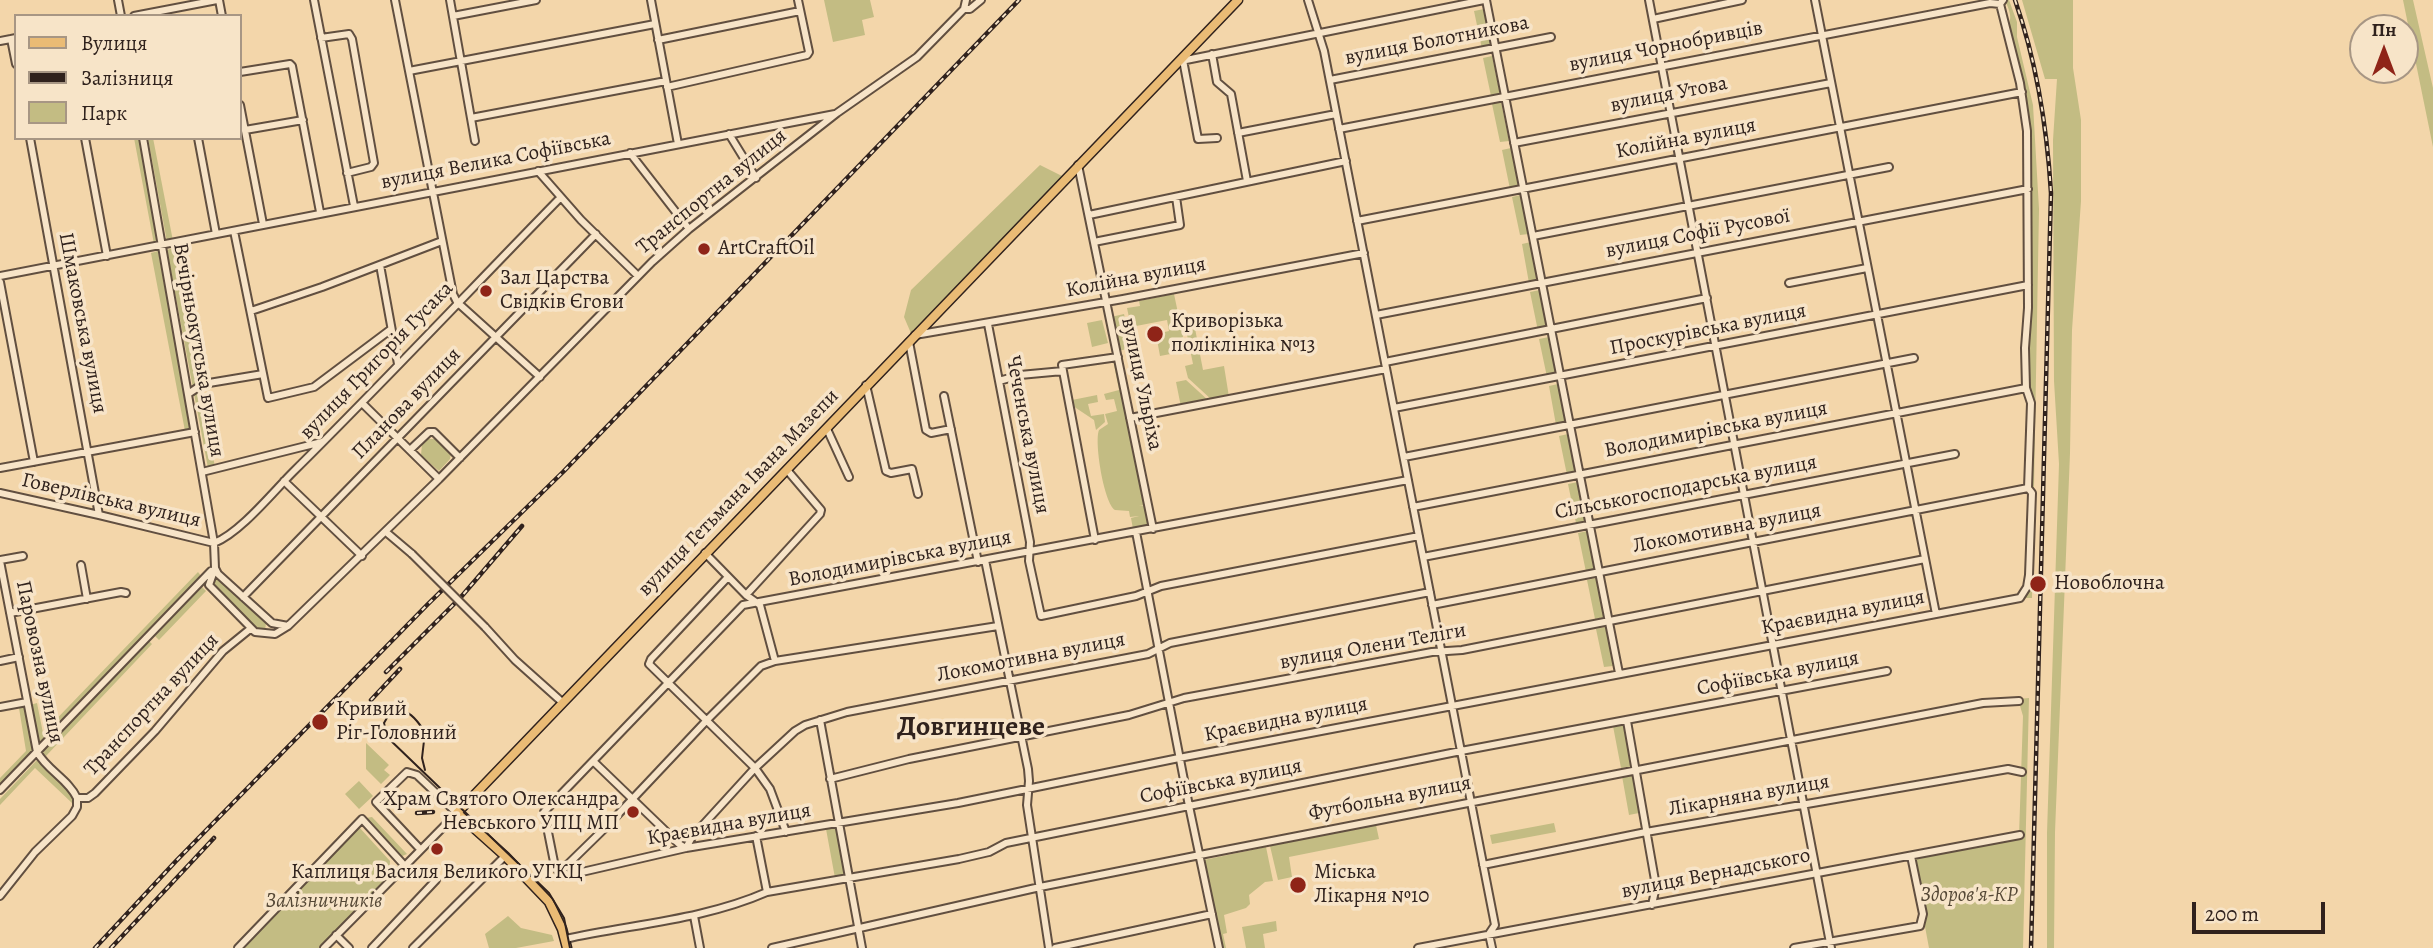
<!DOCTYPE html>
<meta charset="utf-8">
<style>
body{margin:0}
#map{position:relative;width:2433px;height:948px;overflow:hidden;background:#f3d6aa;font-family:Alegreya,serif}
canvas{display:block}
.legend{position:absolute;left:14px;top:14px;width:228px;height:126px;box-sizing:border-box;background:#f7e4c8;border:2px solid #a79684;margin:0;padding:9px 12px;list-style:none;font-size:21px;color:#30221d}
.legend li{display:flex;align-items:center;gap:14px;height:35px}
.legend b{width:35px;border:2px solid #a79684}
.north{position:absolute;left:2349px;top:14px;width:70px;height:70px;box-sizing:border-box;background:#f7e4c8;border:2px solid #a79684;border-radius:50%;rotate:0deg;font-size:19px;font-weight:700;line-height:28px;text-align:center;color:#30221d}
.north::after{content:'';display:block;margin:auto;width:24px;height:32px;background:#8f2418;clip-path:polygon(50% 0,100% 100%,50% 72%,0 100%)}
.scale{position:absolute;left:2192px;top:902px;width:133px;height:32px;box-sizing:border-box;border:4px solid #30221d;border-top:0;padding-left:9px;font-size:21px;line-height:24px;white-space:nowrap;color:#30221d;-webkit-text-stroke:5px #f7e4c8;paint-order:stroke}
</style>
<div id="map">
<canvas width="2433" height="948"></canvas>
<ul class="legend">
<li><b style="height:9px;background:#eabb75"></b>Вулиця</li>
<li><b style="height:9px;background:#30221d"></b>Залізниця</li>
<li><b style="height:19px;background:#c3bc83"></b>Парк</li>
</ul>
<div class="north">Пн</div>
<div class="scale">200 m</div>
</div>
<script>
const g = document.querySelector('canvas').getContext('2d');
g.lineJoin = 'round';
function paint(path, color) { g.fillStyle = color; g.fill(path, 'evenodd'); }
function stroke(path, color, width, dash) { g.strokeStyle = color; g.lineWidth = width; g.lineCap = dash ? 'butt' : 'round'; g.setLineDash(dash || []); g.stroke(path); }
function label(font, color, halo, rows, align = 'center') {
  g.font = font + ' Alegreya,serif'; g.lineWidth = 7; g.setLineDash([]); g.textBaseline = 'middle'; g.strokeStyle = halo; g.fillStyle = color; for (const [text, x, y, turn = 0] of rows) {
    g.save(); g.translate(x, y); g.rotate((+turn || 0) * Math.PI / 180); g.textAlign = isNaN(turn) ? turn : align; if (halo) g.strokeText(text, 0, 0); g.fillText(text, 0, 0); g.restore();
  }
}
const green = new Path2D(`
 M824 0H870L874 17 862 20 865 35 833 42Z
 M2005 0H2009L2017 22V37L2033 105 2039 209 2032 598H2020L2027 587 2031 403 2026 388 2028 132 2006 28C2014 19 2009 10 2005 0Z
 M2022 0H2073V68L2081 120V201L2072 330 2070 453 2055 832 2054 948H2047V833L2059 464 2054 381 2053 140 2057 79H2045Z
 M2403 0H2413L2433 88V147Z
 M1484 9 1492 48 1482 49 1474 11Z
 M1492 56 1500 94 1491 96 1483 58Z
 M1501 102 1509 141 1500 142 1492 104Z
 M134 138H139L158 244H154Z
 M148 138H153L173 241 167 242Z
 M1511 148 1519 187 1510 189 1502 150Z
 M1040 165 1066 178 913 338 904 317 911 290Z
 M1521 195 1529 234 1520 235 1512 197Z
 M1531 242 1539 281 1529 283 1522 244Z
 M173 248 215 467 208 468 167 250Z
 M158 251 191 430 185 431 151 253Z
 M1540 290 1548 329 1538 331 1530 292Z
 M1174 294 1186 351 1160 356 1156 334 1169 331 1167 320 1131 327 1127 308 1140 306 1139 301Z
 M1124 314 1132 348 1118 351 1111 317Z
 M1193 318 1203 370 1224 366 1229 397 1213 401 1188 378 1185 366 1193 364 1184 320Z
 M1102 320 1108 343 1092 347 1087 323Z
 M1549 337 1557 376 1547 377 1539 339Z
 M1113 360H1116L1146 505 1139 506H1145L1149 525 1133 529 1131 518 1139 516 1130 517 1129 511 1115 510C1104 503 1094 442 1099 430L1108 424 1105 414 1117 411 1114 399 1106 400 1104 394 1119 390Z
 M1186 380 1209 401 1181 407 1176 382Z
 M1558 384 1566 423 1556 425 1549 386Z
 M1097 395 1098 402 1088 404 1091 416 1104 414 1105 422 1096 430 1094 420 1073 406 1072 400Z
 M1568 434 1576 473 1567 475 1559 436Z
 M428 439H437L451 453 450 459 439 471 421 455 422 444Z
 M1578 482 1585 521 1576 523 1568 484Z
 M1588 531 1595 570 1586 572 1578 533Z
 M198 572 201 576 41 743 37 742 30 705 37 703 43 733Z
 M1597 578 1604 617 1595 619 1587 580Z
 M215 579 223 582 266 623 265 631 258 630 215 588 212 584Z
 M202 587 206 591 159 640 155 636Z
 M1606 627 1613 666 1604 667 1596 629Z
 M149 641 152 644 46 756 42 752Z
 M2029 698 2023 948H1929L1912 857 2019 836 2023 716 2018 699Z
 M26 707 33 752 0 787V778L26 751 19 708Z
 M1624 724 1631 767 1621 768 1613 726Z
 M366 743 389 765 384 770 390 775 381 784 366 769Z
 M37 760 74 794 72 803 35 768 0 805V799Z
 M1632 774 1639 813 1629 815 1622 776Z
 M359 781 373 796 359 809 345 794Z
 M372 817 407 854 400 857 383 842 366 818Z
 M1554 823 1556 832 1492 844 1490 835Z
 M1376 825 1379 839 1289 857 1292 877 1278 880 1270 846Z
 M359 827 390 861 389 875 319 948H242Z
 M836 827 845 876 835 878 826 829Z
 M1266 847 1273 881 1265 882 1249 895 1250 904 1246 908 1224 915 1227 933 1223 934 1226 948H1220L1204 860Z
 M508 916 521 928 552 935 554 941 516 948H489L485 934Z
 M1276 921 1277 931 1263 934 1265 948H1246L1242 927Z`);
const minor = new Path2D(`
 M118 0 121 16
 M219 0 222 16
 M314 0 354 206
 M395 0 453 294 457 302 540 377
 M450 0 475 141
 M651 0 678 144
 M1308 0 1324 51 1495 925 1489 934 1492 948
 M1486 0 1619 673
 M1649 0 1831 948
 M1815 0 1936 614
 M964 9H970L981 0
 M134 16 217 0
 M453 16 536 0
 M1653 19 1742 0
 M321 38 349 34 352 39 374 163 371 167 347 173
 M11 39 16 64
 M658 40 800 11
 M0 41 16 38
 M1212 54 1217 82 1231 94 1247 181
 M1183 60 1198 139 1217 138
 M1181 61 1484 0
 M409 71 655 24
 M240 72 290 64 292 66 320 212
 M1330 80 1551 37
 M667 87 807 55 809 52 798 0
 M240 105 263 224
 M471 118 666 81
 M1339 129 1990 3 2000 4
 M245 130 303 120
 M1238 133 1336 114
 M729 134 756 178
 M30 138 99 515
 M85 138 107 256
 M143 138 214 543 215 568 209 585 255 632 275 634 288 626 439 479 652 262 689 229 837 113 917 57 964 9 966 0
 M198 138 216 234
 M1514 143 1831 83
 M630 153 689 229
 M1078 165 1153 529
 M538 171 581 220 638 276
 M1089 215 1346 161
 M1357 221 2022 92
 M234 231 268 398 314 387 390 330
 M1533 236 1889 167
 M1094 242 1180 225 1176 197
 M380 265 398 364
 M0 276 835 114
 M0 282 34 462
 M1789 283 1867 268
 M251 311 322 287 442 241
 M1376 315 2028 189
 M988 324 1030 542 1029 561 1041 616 1136 596 1161 586 1419 536
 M915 335 1123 299 1364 253
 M909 342 926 430 931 433 951 429
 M1385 362 1707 298
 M1063 371 1062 365 1118 357
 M999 381 1020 375 1063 371 1095 540
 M866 385 886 471 891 473 912 469 918 494
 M188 394 203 384 263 374
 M944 396 978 562
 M362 403 439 479
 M1394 408 2028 285
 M1130 418 1386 369
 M827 429 849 477
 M410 450 429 432H434L460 458
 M1404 457 1914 358
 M0 468 195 432
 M202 472 322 442
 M284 481 362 556
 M0 493 99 515 214 543C240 533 273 492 293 472 384 382 471 289 560 198
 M1413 507 2026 388
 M386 532 412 554
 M1136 532 1189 806 1219 948
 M705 553 746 595 760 605 775 661
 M1423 557 1955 454
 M0 560 23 556
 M985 560 1028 769 1029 781 1027 805 1049 948
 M0 561 37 752C47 770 69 780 77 798
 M81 565 87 599
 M215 568 218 574 272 623 288 626
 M728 577 651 659 649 664 755 768 770 789 786 832
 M746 595 820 514 821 510 787 470
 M243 597 596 234
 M1432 605 2028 488
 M10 613 121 592 126 593
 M485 627 515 660 562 702
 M0 661 19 657
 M0 707 27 702
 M820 720 862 948
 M1627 721 1656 886 1652 905
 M593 761 679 844 686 848 692 837 755 768 795 731 805 725 847 712 1148 654 1170 643 1430 592
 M830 779 909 759 1129 715 1184 698 1432 652 1462 650 1925 559
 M0 790 211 571
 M756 836 767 892
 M1483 865 1646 832 2008 769 2022 772
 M559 873 569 875 686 848 958 803 1179 758 2020 598 2027 587 2029 575 2032 493 2028 488 2031 403 2026 388 2025 348 2028 308 2027 131 2020 83 2000 4 2003 0
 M559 873 554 862 544 812 743 605 1408 480
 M559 873 607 826 707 720 761 666 775 661 998 626
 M0 896 35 852 72 816 77 807V798H88L95 793 155 731 223 651 250 629
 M694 916 700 948
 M336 935 349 948
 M565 939C633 924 703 920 767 892L959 859 989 852 1006 843 1461 751 1887 671
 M238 948 362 819 404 865
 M324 948 457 813 417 775 407 772 376 802 420 849
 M372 948 436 880
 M413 948 505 856
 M772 948 1040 887 1200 855 1983 703 2019 701
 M1055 948 1212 914
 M1418 948 2020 835
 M1794 948 1920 926 1923 914 1911 856`);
const major = new Path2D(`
 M567 948 562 929 549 902 505 856 457 813 1238 0`);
const tram = new Path2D(`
 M425 770 422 758 425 732C417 720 407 706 391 711L384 723 387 737 549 893 564 918 570 948`);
const rail = new Path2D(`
 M2015 0C2037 63 2047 127 2051 193L2031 948
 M386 672 461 597 522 526
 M371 700 400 669
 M417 813 433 812
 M95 948 176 861 428 604 563 472 1019 0
 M111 948 214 838`);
const minorBridge = new Path2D(`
 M412 554 485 627`);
const markers = [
 [704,249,7,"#8f2418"],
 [486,291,7,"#8f2418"],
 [1155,334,9,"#8f2418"],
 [2038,584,9,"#8f2418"],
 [320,722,9,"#8f2418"],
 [633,812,7,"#8f2418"],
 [437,849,7,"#8f2418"],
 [1298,885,9,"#8f2418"]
];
const streetNames = [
 ["вулиця Болотникова",1437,41,-11],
 ["вулиця Чорнобривців",1666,47,-11],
 ["вулиця Утова",1669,95,-11],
 ["Колійна вулиця",1686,139,-11],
 ["вулиця Велика Софіївська",496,161,-11],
 ["Транспортна вулиця",712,192,-39],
 ["вулиця Софії Русової",1698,234,-11],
 ["Колійна вулиця",1136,278,-11],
 ["Шмаковська вулиця",82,323,79],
 ["Проскурівська вулиця",1708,330,-11],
 ["Вечірньокутська вулиця",198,350,80],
 ["вулиця Григорія Гусака",377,361,-46],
 ["вулиця Ульріха",1141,384,78],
 ["Планова вулиця",407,404,-46],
 ["Володимирівська вулиця",1716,430,-11],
 ["Чеченська вулиця",1027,435,79],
 ["Сільськогосподарська вулиця",1686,488,-11],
 ["вулиця Гетьмана Івана Мазепи",739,493,-46],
 ["Говерлівська вулиця",111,501,13],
 ["Локомотивна вулиця",1727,529,-11],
 ["Володимирівська вулиця",900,559,-11],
 ["Краєвидна вулиця",1843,613,-11],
 ["вулиця Олени Теліги",1373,647,-10],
 ["Локомотивна вулиця",1031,658,-11],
 ["Паровозна вулиця",39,662,78],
 ["Софіївська вулиця",1778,674,-11],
 ["Транспортна вулиця",152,705,-47],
 ["Краєвидна вулиця",1286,720,-11],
 ["Софіївська вулиця",1221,782,-11],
 ["Лікарняна вулиця",1749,796,-10],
 ["Футбольна вулиця",1390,799,-11],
 ["Краєвидна вулиця",729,825,-10],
 ["вулиця Вернадського",1716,874,-11]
];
const poiNames = [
 ["ArtCraftOil",718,249],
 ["Зал Царства",500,279],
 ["Свідків Єгови",500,303],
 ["Криворізька",1171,322],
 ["поліклініка №13",1171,346],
 ["Новоблочна",2054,584],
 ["Кривий",336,710],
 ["Ріг-Головний",336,734],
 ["Храм Святого Олександра",619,800,"right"],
 ["Невського УПЦ МП",619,824,"right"],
 ["Каплиця Василя Великого УГКЦ",437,873,"center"],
 ["Міська",1314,873],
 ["Лікарня №10",1314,897]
];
const parkNames = [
 ["Здоров'я-КР",1969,896],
 ["Залізничників",324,902]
];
const districtNames = [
 ["Довгинцеве",971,728]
];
paint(green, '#c3bc83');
stroke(minor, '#614f40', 10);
stroke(major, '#30221d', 11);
stroke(minor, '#f7e4c8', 6);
stroke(major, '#eabb75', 8);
stroke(tram, '#30221d', 2);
stroke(rail, '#30221d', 4.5);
stroke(rail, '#f7e4c8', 2, [5]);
stroke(minorBridge, '#614f40', 10, []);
stroke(minorBridge, '#f7e4c8', 6);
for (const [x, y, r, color] of markers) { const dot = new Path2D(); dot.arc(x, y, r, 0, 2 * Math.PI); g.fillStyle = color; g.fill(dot); stroke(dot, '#f7e4c8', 2.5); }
label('21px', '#30221d', '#f7e4c8', streetNames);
label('21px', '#30221d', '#f7e4c8', poiNames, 'left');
label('italic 21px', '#554836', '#f7e4c8', parkNames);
label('bold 28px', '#30221d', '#f7e4c8', districtNames);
</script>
